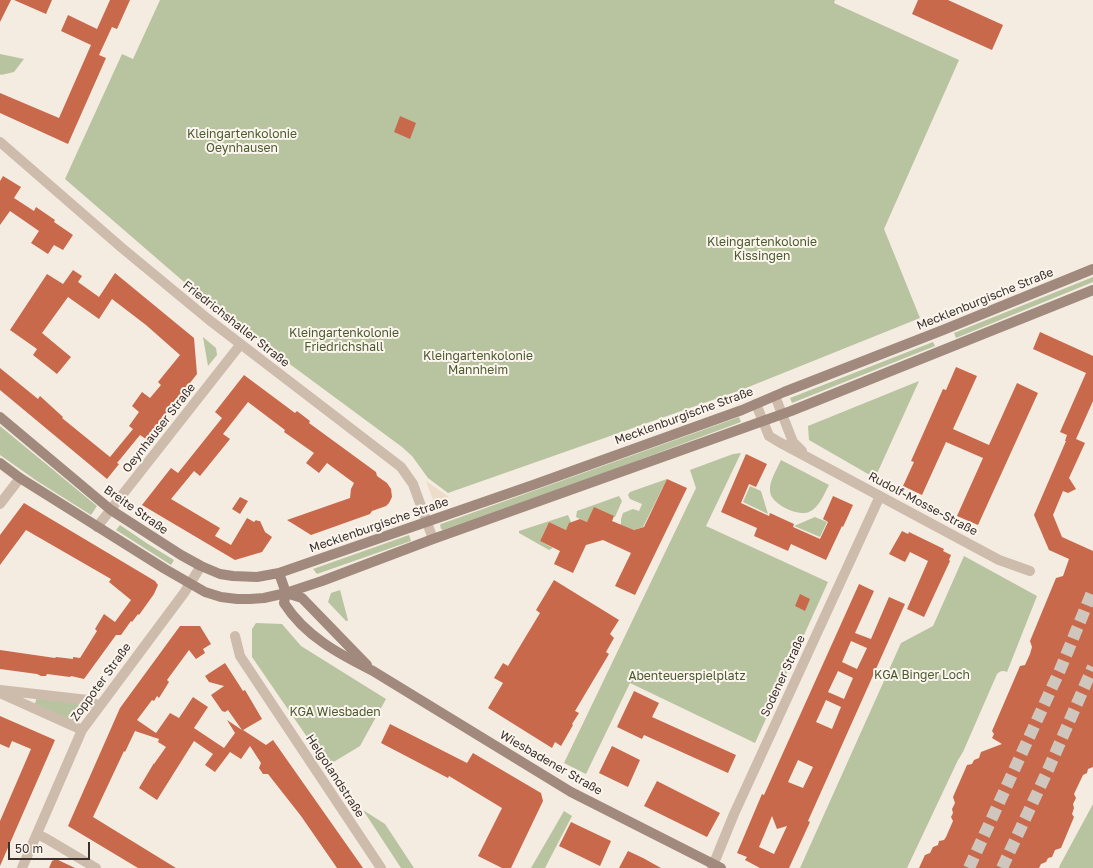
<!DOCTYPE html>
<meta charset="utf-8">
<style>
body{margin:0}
#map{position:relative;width:1093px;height:868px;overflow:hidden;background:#f4ebe1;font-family:"Golos Text",sans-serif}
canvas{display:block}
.scale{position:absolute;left:8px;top:842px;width:82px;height:18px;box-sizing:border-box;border:2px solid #3b302b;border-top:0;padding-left:5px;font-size:12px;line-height:14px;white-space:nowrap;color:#3b302b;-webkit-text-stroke:3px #fbf5ee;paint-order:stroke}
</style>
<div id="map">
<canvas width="1093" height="868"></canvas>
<div class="scale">50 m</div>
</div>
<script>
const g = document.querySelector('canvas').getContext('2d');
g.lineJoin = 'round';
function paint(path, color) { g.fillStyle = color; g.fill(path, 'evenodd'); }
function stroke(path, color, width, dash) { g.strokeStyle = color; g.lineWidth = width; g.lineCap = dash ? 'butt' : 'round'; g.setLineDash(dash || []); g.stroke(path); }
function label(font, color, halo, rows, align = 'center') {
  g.font = font + ' "Golos Text",sans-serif'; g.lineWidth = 4; g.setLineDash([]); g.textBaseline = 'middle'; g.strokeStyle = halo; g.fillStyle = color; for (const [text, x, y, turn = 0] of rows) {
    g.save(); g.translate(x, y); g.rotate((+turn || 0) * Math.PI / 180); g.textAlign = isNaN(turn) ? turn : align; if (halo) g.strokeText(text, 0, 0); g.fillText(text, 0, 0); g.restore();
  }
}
const green = new Path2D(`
 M160 0H835L834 3 959 60 884 229 920 318 741 390 448 493 428 478 412 456 402 447 287 362 191 288 65 179 122 54 133 59Z
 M0 54 24 59 14 72 1 75 0 74Z
 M1093 277V282L956 338 954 333Z
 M203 337 216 348 217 355 208 366Z
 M933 342 935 346 792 403 790 398Z
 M919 381 875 478 809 440 808 426Z
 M739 417 741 422 604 473 443 530 441 529 440 525 441 524Z
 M0 426 97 506 91 515 37 481 0 455Z
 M741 453 706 526 828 582 755 743 630 683 586 774 564 763 696 488 690 470 733 454Z
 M781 460 829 485C824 494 819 508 809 512 799 517 770 504 770 491 769 481 777 469 781 460Z
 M667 479 643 527 634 530 621 525V519L623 513 633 509 639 511 642 504 630 499 628 495 630 492Z
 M750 486 761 491 768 514 743 502Z
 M619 496 622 501 615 517 595 508 587 522 576 517 577 511Z
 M568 515 571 522 566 530 549 522 540 541 553 548 549 550 519 533V531Z
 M815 517 827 522 820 537 794 526Z
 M120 525 148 544 174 560 171 565 116 530Z
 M409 535 411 541 317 574 313 569Z
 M964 556 1037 596 1007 672C1003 670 1000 671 997 674L963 752 958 760 907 868H800L901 643 933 626Z
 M340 590 348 620 347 621H346L328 602 331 593Z
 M256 623 282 624 301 646 386 699 360 746 327 766 252 657V629Z
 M37 697 82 703 72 723 34 706Z
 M1093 804V868H1059L1060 865Z
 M363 810 385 824 414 868H401Z
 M564 811 572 816 545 868H531Z`);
const plaza = new Path2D(`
 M426 481 449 497 434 502Z`);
const building = new Path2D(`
 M0 0H11L0 22Z
 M14 0H52L46 14Z
 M110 0H130L117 29 112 27 99 55 106 58 68 144 0 113V93L59 118 91 45 61 31 68 15 97 29Z
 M918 0H948L1003 25 992 50 912 14Z
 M400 116 416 123 410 139 394 132Z
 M3 176 21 187 14 198 34 211 36 207 55 220 54 222 73 235 63 250 54 245 48 254 31 243 39 231 10 211 0 225V181Z
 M73 270 82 276 78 282 99 297 115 273 194 338 197 374 146 439 140 435 117 463 119 464 107 479 0 390V368L38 399 40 396 63 417 62 418 110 457 133 429 129 426 139 412 132 406 142 392 150 398 161 385 158 382 180 355 146 325 112 299 99 319 68 297 42 333 71 357 57 374 33 355 37 349 10 330 47 274 63 284Z
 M1040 332 1093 356V401L1076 439 1085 443 1069 478 1076 489 1068 493 1063 491 1053 515 1062 537 1093 551V767L1088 769 1087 773 1083 775 1074 794 1076 798 1073 804 1074 808 1072 814 1074 817 1061 848 1055 850 1052 857 1048 858 1046 862 1041 864 1039 868H919L925 855 930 853 933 847 938 845 939 841 944 840 946 837 953 821 951 817 953 813 952 809 955 803 953 797 967 765 972 764 974 760 979 758 981 752 1002 744 992 738 994 734 992 731 1020 666 1025 665 1030 654 1032 647 1030 641 1056 578 1063 576 1069 559 1049 550 1034 515 1066 441H1065L1067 435 1060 432 1086 373 1033 349Z
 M956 367 977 376 953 429 989 445 1017 383 1038 393 978 525 957 516 983 458 946 442 922 495 903 486 914 462 911 461 943 389 946 390Z
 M244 375 295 413 297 411 310 421 309 423 376 472 377 476 387 483 391 489 392 497 389 503 386 506 372 511 370 514 311 535 287 520 350 498 351 489 354 483 327 463 319 473 306 463 314 453 284 432 285 430 248 402 223 434 230 439 200 476 194 471 171 499 220 528 215 536 231 545 247 518 254 522 256 520 258 521H260L265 532 272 537 262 552 235 560 142 505 171 468 178 473 222 418 215 412Z
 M746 454 767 464 756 487 749 484 741 503 769 516 770 513 794 524 793 527 820 539 828 522 823 519 833 496 853 505 843 527 842 526 826 560 791 544 788 551 754 536 757 528 721 512Z
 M667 479 687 488 635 595 615 586 631 553 603 540 586 545 573 573 554 564 560 551 540 541 549 522 566 530 569 523 580 519 587 522 594 507 614 516 612 521 634 530 644 527Z
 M240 497 248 501 240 514 232 509Z
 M24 503 155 581 158 585 154 594 139 615 138 614 132 622 131 621 121 635H116L84 679 71 676 70 677 47 674 46 676H41L37 674 0 669V650L55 658 56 657 73 659V657L80 658 97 631 95 629 104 614 115 622 131 600 109 582 111 579 26 530 0 565V535Z
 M902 531 908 534 909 532 944 549 943 551 951 555 949 560 950 561 924 617 907 609 928 561 910 552 905 562 889 554Z
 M554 580 619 620 610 634 614 638 606 652 609 654 575 711 579 713 572 724 573 725 561 746 555 742 552 748 488 708 503 683 494 678 503 663 508 666 540 613 536 610Z
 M859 584 874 591 855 633 871 639 889 597 905 604 808 821 810 822 789 868H760L745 860 747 857 737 853 762 794 764 795ZM851 641 867 648 857 669 842 662ZM838 671 853 678 844 699 828 692ZM826 700 841 707 832 729 816 722ZM798 760 813 767 803 788 788 782ZM772 816 777 829 787 826 774 854 759 847Z
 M800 594 810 599 805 611 795 606Z
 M180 626H200L211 644 203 649 205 653 196 659 189 650 167 680 169 682 159 698 157 696 154 701 152 700 137 720 156 733 170 713 179 718 193 697 208 707 194 728 224 748 235 733 227 720 242 730 228 710 225 712 222 711 211 695 224 686 209 682 205 676 225 663 243 691 245 690 262 719 243 730 266 745 273 740 363 868H337L301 816 268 774H263L259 768 261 763 250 746 241 759 230 752 215 772 205 765 213 754 194 741 157 800 139 788 154 763V764L166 747 158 742 159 739 135 731 125 752 124 751 93 817 176 868H138L68 826 120 708Z
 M634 691 659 703 652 717 736 755 728 773 644 735 642 739 617 727Z
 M0 716 55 740 0 866V821L31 749 12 741 9 748 0 744Z
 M390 724 467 763 473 753 541 793 543 801 511 868H502L478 856 502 808 449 776 448 778 381 743Z
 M612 746 640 760 628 787 599 773Z
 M657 781 720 813 707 837 644 806Z
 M571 822 611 841 600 866 559 846Z
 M628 851 643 858 661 868H619Z
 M56 859 75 868H49L52 861Z`);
const highwayTunnel = new Path2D(`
 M969 868 1060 670 1093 590
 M1002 868 1048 770 1093 667`);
const street = new Path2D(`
 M0 142 122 248 208 319 401 467 413 484 433 539
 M775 396 793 442 802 451
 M756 404 769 436 779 442 999 560 1030 571
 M0 504 20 478
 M97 527 240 345
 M235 636 240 656 381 868
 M0 690 88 700 99 706
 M0 693 82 730
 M37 834 47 839 96 868
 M22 868 82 730 184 593 201 566
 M712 868 734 814 880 496`);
const secondary = new Path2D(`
 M0 417 111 510 181 555 201 566 220 574 233 576 257 577 279 573 533 485 742 410 784 392 943 330 1093 269
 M0 463 20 478 87 520 165 569 205 592 221 597 237 599H250L264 598 286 593 322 581 433 539 791 411 1093 290
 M279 573 286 593 284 603C305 636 339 654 373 671L571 792 721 868
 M286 593 302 598 367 665`);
const parkNames = [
 ["Kleingartenkolonie",242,134],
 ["Oeynhausen",242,148],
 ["Kleingartenkolonie",762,242],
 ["Kissingen",762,256],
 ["Kleingartenkolonie",344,333],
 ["Friedrichshall",344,347],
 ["Kleingartenkolonie",478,356],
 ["Mannheim",478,370],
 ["KGA Binger Loch",922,675],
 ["Abenteuerspielplatz",687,676],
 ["KGA Wiesbaden",335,712]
];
const streetNames = [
 ["Mecklenburgische Straße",985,299,-22],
 ["Friedrichshaller Straße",236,324,38],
 ["Mecklenburgische Straße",684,416,-20],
 ["Oeynhauser Straße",159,428,-52],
 ["Rudolf-Mosse-Straße",923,504,28],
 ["Breite Straße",136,510,35],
 ["Mecklenburgische Straße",379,525,-19],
 ["Sodener Straße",783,676,-65],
 ["Zoppoter Straße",101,682,-54],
 ["Wiesbadener Straße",551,763,30],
 ["Helgolandstraße",335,776,57]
];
paint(green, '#b8c4a0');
paint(plaza, '#ecdcc8');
paint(building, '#c8694b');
stroke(highwayTunnel, '#cfc6bd', 12, [12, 6]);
stroke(street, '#cdbbac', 10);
stroke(secondary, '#a18a7d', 10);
label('12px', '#4a5a2e', '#fbf5ee', parkNames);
label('12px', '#3b302b', '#fbf5ee', streetNames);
</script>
